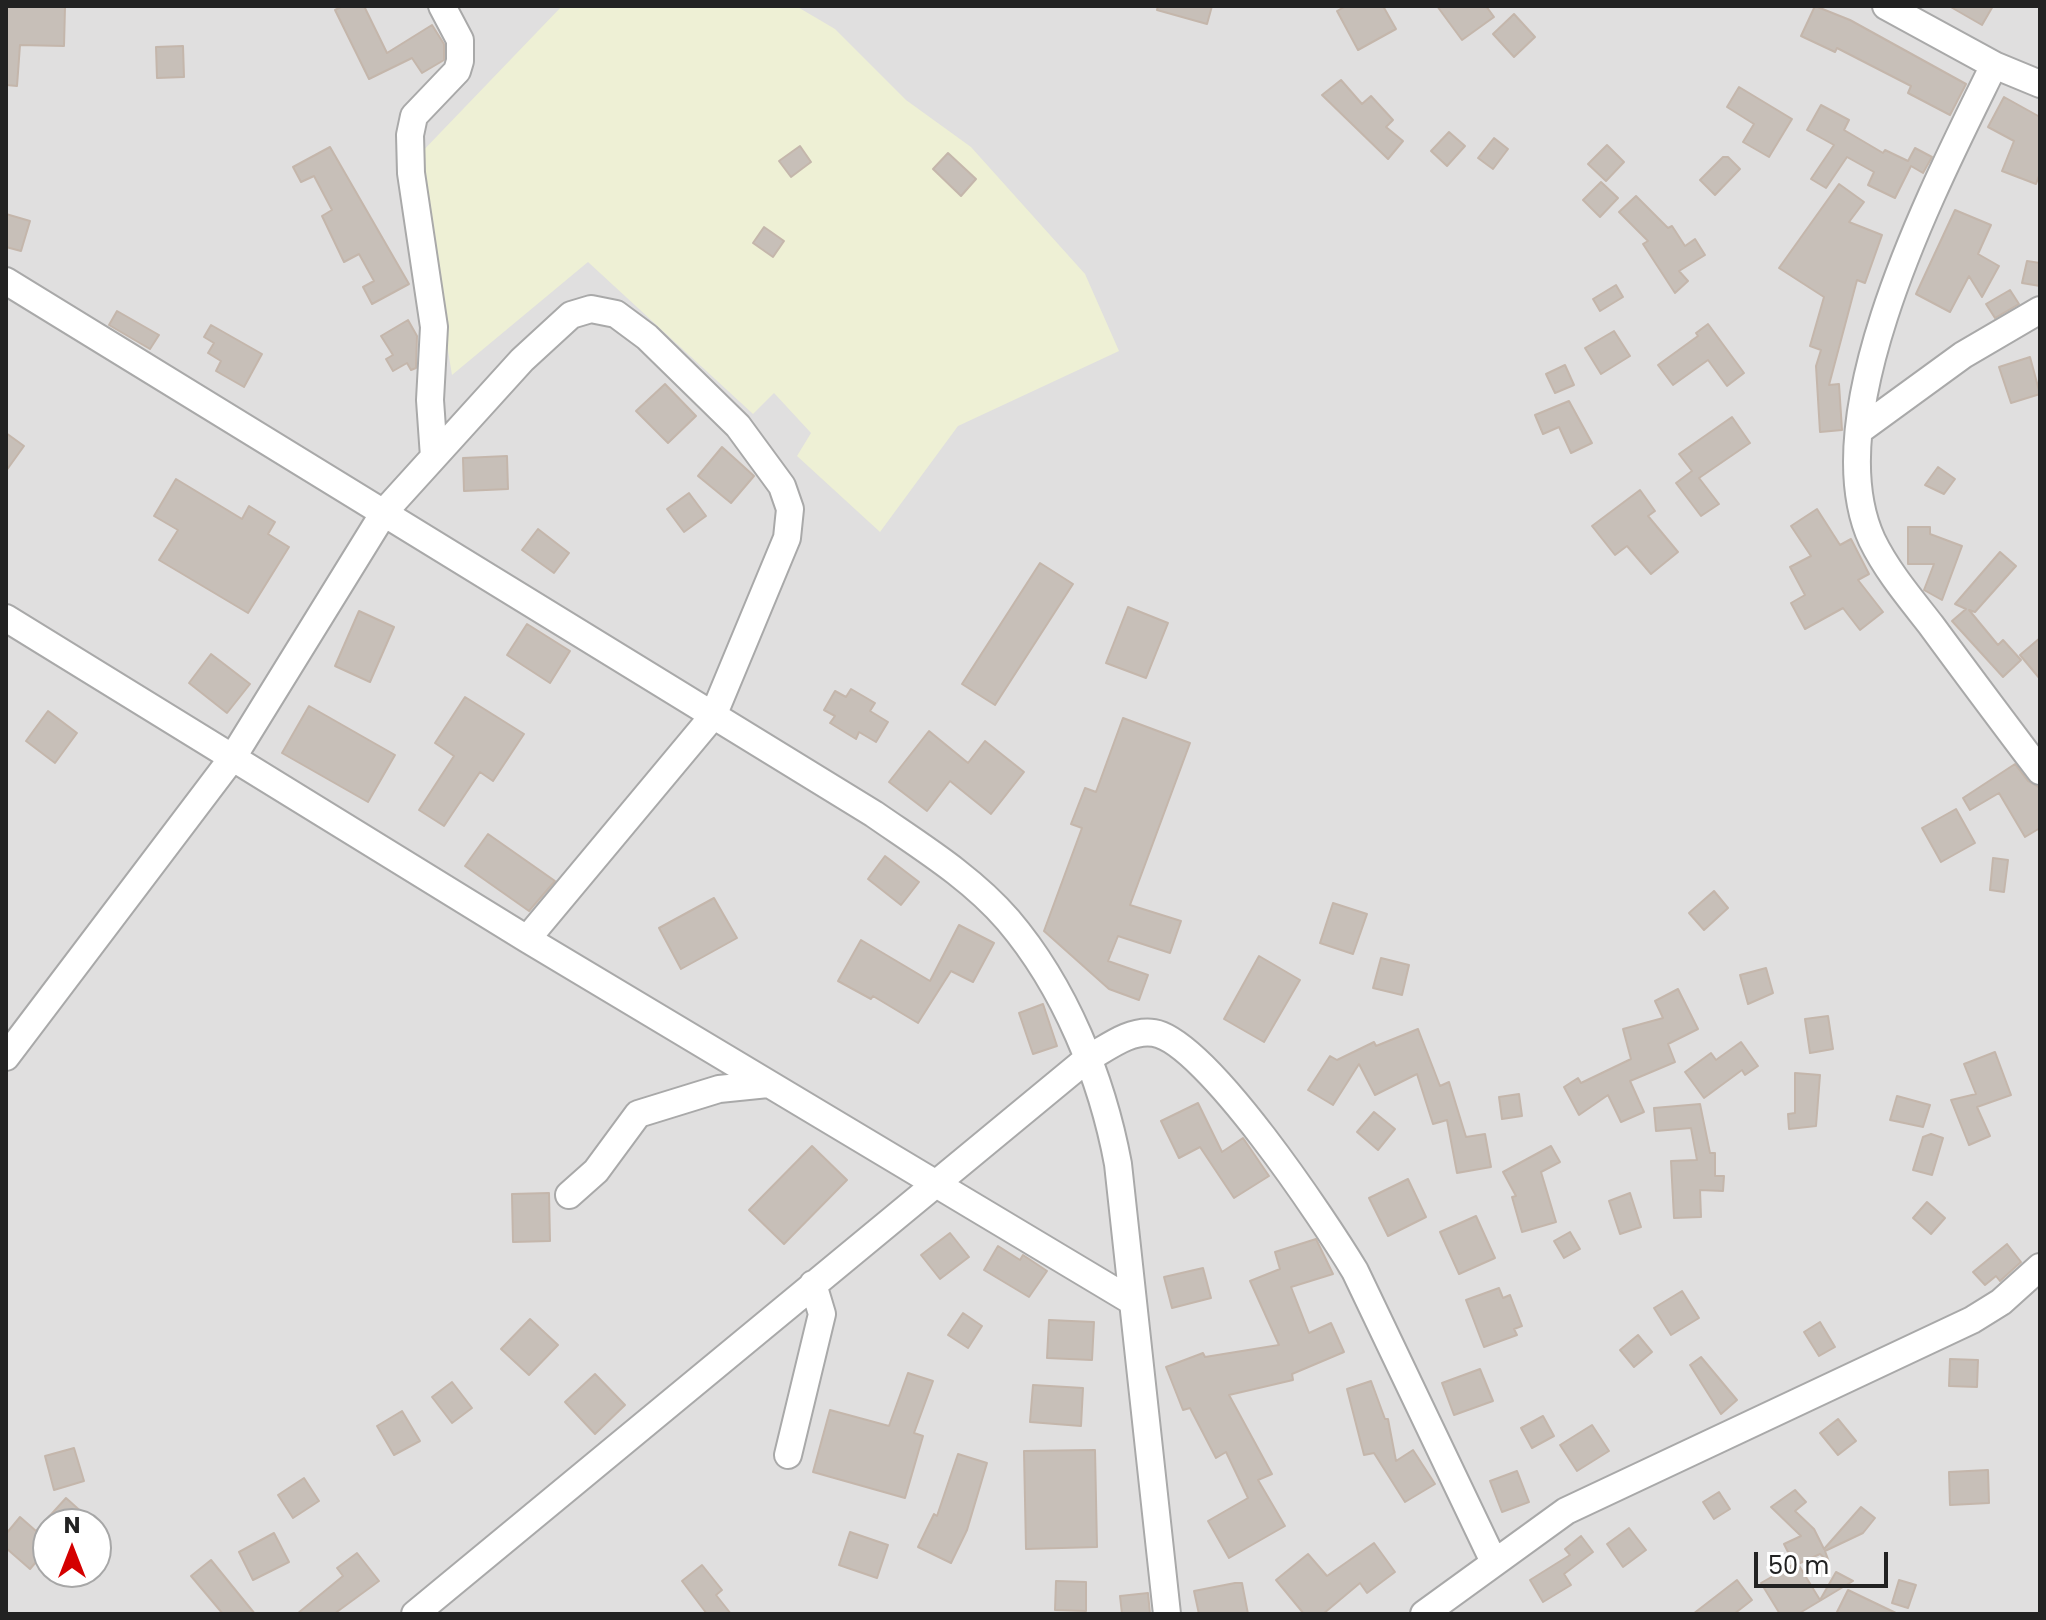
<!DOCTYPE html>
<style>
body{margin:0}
#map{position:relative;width:2046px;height:1620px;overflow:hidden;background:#f2efe9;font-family:Poppins,sans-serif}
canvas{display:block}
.frame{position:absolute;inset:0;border:8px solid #222;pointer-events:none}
.north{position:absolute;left:32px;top:1508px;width:80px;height:80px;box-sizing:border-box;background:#fff;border:2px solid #a7a7a7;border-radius:50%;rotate:0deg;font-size:22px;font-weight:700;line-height:32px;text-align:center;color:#222}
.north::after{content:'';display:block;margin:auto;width:28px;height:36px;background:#d40000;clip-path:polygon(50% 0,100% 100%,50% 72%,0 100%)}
.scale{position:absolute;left:1754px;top:1552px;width:134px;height:36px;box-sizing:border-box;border:4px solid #222;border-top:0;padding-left:10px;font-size:24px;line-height:28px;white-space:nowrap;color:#222;-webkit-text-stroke:6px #fff;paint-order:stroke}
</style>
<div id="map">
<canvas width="2046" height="1620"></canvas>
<div class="frame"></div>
<div class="north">N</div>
<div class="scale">50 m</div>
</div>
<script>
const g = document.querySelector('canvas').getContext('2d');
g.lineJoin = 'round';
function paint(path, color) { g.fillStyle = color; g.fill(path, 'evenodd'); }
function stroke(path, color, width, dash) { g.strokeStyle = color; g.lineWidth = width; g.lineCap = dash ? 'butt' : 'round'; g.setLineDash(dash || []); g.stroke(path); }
const residential = new Path2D(`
 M6 6H2040V1614H6ZM48 1524H96V1572H48Z`);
const farmland = new Path2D(`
 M562 6H796L835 29 906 100 971 147 1085 274 1119 351 958 426 880 532 797 456 811 433 774 393 753 414 588 262 452 375 416 158Z`);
const building = new Path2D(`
 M6 6 65 7 64 46 20 45 17 86 6 85Z
 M343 6H364L387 53 432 25 444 44V60L422 73 412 58 369 79 335 10Z
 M1158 6H1212L1207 24 1157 10Z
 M1346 6H1383L1396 29 1358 50 1337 11Z
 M1437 6H1486L1494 17 1462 40Z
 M1815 6 1850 20 1966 84 1950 115 1908 93 1911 86 1837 48 1835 52 1801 36Z
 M1949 6H1993L1982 25Z
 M1514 14 1535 37 1514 57 1493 34Z
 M183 46 184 77 157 78 156 47Z
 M1341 80 1362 104 1371 96 1393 120 1386 127 1403 141 1388 159 1322 95Z
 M1739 87 1792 119 1769 157 1743 142 1754 124 1727 107Z
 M2004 97 2040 117V173L2036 184 2002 171 2014 141 1988 127Z
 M1821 105 1849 120 1844 130 1883 153 1885 150 1908 161 1915 148 1932 157 1923 173 1911 166 1895 198 1868 185 1874 172 1847 157 1826 188 1811 179 1834 145 1807 130Z
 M1449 132 1465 146 1447 166 1431 151Z
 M1494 138 1508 149 1493 169 1478 158Z
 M1607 145 1624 162 1606 181 1588 164Z
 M800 146 811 162 791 177 779 161Z
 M330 147 409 284 372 304 363 287 374 281 359 254 344 262 322 216 332 210 314 176 301 182 293 167Z
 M948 153 976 179 961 196 933 169Z
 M1723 157H1728L1740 169 1715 195 1700 180Z
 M1601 182 1618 198 1600 217 1583 200Z
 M1839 184 1864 202 1849 222 1882 235 1865 283 1857 280 1829 385 1839 384 1842 430 1820 432 1816 366 1821 350 1810 346 1824 297 1779 268Z
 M1636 196 1668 228 1672 226 1685 246 1695 239 1705 255 1679 271 1688 281 1675 293 1643 244 1648 241 1619 212Z
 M1955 210 1991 225 1978 254 1999 266 1982 297 1969 276 1950 312 1916 294Z
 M6 214 30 221 21 251 6 247Z
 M764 227 784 241 773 257 753 243Z
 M2027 261 2040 263V286L2022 283Z
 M1616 285 1623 297 1600 311 1593 299Z
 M2010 290 2019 304 1995 318 1986 304Z
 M117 311 159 335 150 349 109 325Z
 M408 320 417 336 416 368 411 370 407 363 393 371 386 359 393 355 381 336Z
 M1708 324 1744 373 1727 386 1708 360 1673 385 1658 365 1698 336 1696 333Z
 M211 325 262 354 244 387 216 371 221 361 208 353 214 343 204 337Z
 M1614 331 1630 356 1601 374 1585 348Z
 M2030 357 2040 394 2011 403 1999 367Z
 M1565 365 1574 385 1555 393 1546 374Z
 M665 384 696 416 668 443 636 411Z
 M1569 401 1592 443 1571 453 1559 427 1543 434 1535 415Z
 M1732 417 1750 443 1699 478 1719 504 1701 516 1676 483 1692 471 1679 454Z
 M6 433 24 446 6 471Z
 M722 447 754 476 731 503 698 476Z
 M507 456 508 489 464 491 463 458Z
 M1938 467 1955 479 1944 494 1925 485Z
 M176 479 242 519 249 506 275 522 268 534 289 547 248 613 159 560 178 530 154 516Z
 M1640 490 1655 511 1648 516 1678 552 1651 574 1627 546 1615 555 1592 526Z
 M689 493 706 516 684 532 667 509Z
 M1817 509 1840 545 1851 539 1869 574 1858 580 1883 612 1860 630 1843 608 1805 629 1791 603 1805 595 1790 567 1811 556 1791 526Z
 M1908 527H1930V534L1962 546 1942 600 1924 590 1934 564H1908Z
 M538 529 569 553 554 573 522 550Z
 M2000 552 2016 566 1975 612 1969 610 1998 645 2003 640 2021 660 2003 677 1952 621 1966 609 1955 604Z
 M1040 563 1073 584 995 705 962 684Z
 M1128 607 1168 623 1146 678 1106 663Z
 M359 611 394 627 370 682 335 666Z
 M527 624 570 651 550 683 507 655Z
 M2040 638V679L2020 655Z
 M211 654 250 684 227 713 189 683Z
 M851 689 875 703 870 711 888 722 876 742 859 732 856 739 830 723 835 716 824 710 835 691 846 697Z
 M465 697 524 734 493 781 480 772 444 826 419 810 454 756 435 743Z
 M309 706 395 755 368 802 282 753Z
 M48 711 77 733 55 763 26 741Z
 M1123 718 1190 743 1130 905 1181 921 1170 953 1118 936 1108 961 1148 975 1139 1000 1109 989 1044 931 1082 828 1071 824 1085 788 1096 792Z
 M929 731 968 763 985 741 1024 772 991 814 950 781 927 811 889 782Z
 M2015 764 2028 781 2040 788V828L2025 837 1999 793 1970 810 1963 798Z
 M1956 809 1975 843 1941 862 1922 828Z
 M488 834 555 881 529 911 465 866Z
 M885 856 919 882 901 905 868 879Z
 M1993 858 2008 860 2004 892 1990 890Z
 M1714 891 1728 908 1704 930 1689 913Z
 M714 898 737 938 681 969 659 928Z
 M1333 903 1367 914 1353 954 1320 943Z
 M959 925 994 943 973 982 951 971 918 1023 873 996 871 999 838 981 861 940 930 981Z
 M1259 956 1300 980 1264 1042 1224 1019Z
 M1381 958 1409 965 1402 995 1373 988Z
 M1766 968 1773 993 1748 1004 1740 975Z
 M1678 989 1698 1029 1668 1044 1675 1062 1630 1081 1644 1112 1621 1122 1608 1095 1579 1115 1564 1087 1578 1078 1581 1083 1631 1059 1623 1029 1663 1018 1655 1001Z
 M1043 1004 1057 1046 1033 1054 1019 1013Z
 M1828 1016 1833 1049 1810 1053 1805 1019Z
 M1418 1029 1440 1086 1449 1082 1466 1137 1485 1134 1491 1167 1457 1173 1447 1120 1433 1124 1417 1074 1375 1095 1359 1064 1333 1105 1308 1090 1330 1056 1337 1060 1374 1042 1376 1046Z
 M1741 1042 1758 1066 1745 1075 1742 1070 1704 1098 1685 1072 1711 1053 1716 1060Z
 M1995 1052 2011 1095 1977 1107 1990 1136 1969 1145 1951 1100 1976 1094 1964 1064Z
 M1795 1073 1820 1075 1816 1126 1789 1129 1788 1114 1795 1113Z
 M1519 1094 1522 1116 1502 1119 1499 1097Z
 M1897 1096 1930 1105 1923 1127 1890 1120Z
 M1198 1103 1222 1152 1243 1138 1269 1176 1234 1198 1200 1147 1179 1158 1161 1121Z
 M1700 1104 1710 1153H1715V1176H1724L1723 1191 1700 1190 1701 1217 1674 1218 1671 1161 1697 1160 1691 1128 1656 1131 1654 1108Z
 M1374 1112 1395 1129 1378 1150 1357 1132Z
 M1931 1134 1943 1138 1932 1175 1913 1170 1923 1137Z
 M812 1146 847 1180 784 1244 749 1210Z
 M1551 1146 1560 1162 1541 1172 1556 1222 1522 1232 1512 1197 1516 1196 1503 1172Z
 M1408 1179 1426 1217 1388 1236 1369 1198Z
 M549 1193 550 1241 513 1242 512 1194Z
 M1630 1193 1641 1227 1620 1234 1609 1201Z
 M1927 1202 1945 1218 1931 1234 1913 1218Z
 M1476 1216 1495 1258 1459 1274 1440 1232Z
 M1570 1232 1580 1249 1564 1258 1554 1241Z
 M950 1233 969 1257 940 1279 921 1255Z
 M1316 1239 1333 1274 1291 1287 1309 1333 1331 1323 1344 1352 1292 1374 1293 1380 1229 1395 1272 1474 1258 1480 1285 1526 1229 1558 1208 1521 1248 1498 1226 1452 1216 1458 1190 1408 1183 1410 1166 1367 1203 1353 1205 1357 1279 1345 1250 1281 1280 1269 1275 1252Z
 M2007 1244 2021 1262 2000 1281 1996 1276 1985 1285 1973 1272Z
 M998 1246 1020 1260 1023 1255 1047 1271 1029 1297 984 1270Z
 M1203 1268 1211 1298 1172 1308 1164 1277Z
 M1499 1288 1503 1298 1510 1295 1522 1326 1514 1329 1517 1335 1484 1347 1466 1300Z
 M1682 1291 1699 1318 1671 1335 1654 1308Z
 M963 1313 982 1326 968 1348 948 1335Z
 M530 1319 558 1345 529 1375 501 1349Z
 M1049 1320 1094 1322 1092 1360 1047 1358Z
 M1820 1322 1835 1347 1819 1356 1804 1332Z
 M1638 1335 1652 1352 1634 1367 1620 1350Z
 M1701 1357 1737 1400 1721 1414 1690 1365Z
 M1950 1359 1978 1360 1977 1387 1949 1386Z
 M1480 1369 1493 1401 1454 1415 1442 1383Z
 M908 1373 933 1381 914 1433 923 1436 905 1498 813 1472 830 1410 889 1426Z
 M595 1374 625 1405 595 1434 565 1402Z
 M1371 1381 1385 1419H1388L1396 1461 1413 1450 1435 1484 1405 1502 1374 1453 1364 1455 1347 1389Z
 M452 1382 472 1408 452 1423 432 1397Z
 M1033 1385 1083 1388 1081 1426 1030 1422Z
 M402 1411 420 1441 394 1455 377 1426Z
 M1543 1416 1554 1436 1532 1448 1521 1428Z
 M1838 1419 1856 1441 1838 1455 1820 1433Z
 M1592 1425 1609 1451 1577 1471 1560 1445Z
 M74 1448 84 1481 54 1490 45 1456Z
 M1095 1450 1097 1547 1026 1549 1024 1451Z
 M958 1454 987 1463 967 1530 951 1563 918 1547 934 1514 937 1516Z
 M1988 1470 1989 1503 1950 1505 1949 1472Z
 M1517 1471 1529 1502 1502 1512 1490 1481Z
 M304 1478 319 1501 293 1518 278 1495Z
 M1795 1490 1806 1502 1795 1511 1814 1529 1824 1549 1861 1507 1875 1518 1863 1533 1825 1551 1829 1562 1820 1554 1798 1564 1820 1600 1836 1572 1853 1581 1798 1614H1780L1761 1583 1794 1564 1784 1544 1801 1536 1771 1507Z
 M1719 1492 1730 1509 1714 1519 1703 1502Z
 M66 1498 95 1524H48V1548L30 1569 6 1548V1534L20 1517 36 1531Z
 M1629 1528 1646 1550 1623 1567 1607 1544Z
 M850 1532 888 1545 877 1578 839 1565Z
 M274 1533 289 1562 253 1580 239 1552Z
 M1581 1536 1593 1552 1564 1574 1571 1585 1543 1602 1530 1580 1570 1555 1565 1549Z
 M1374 1543 1395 1572 1367 1593 1360 1583 1323 1614H1304L1276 1580 1308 1554 1327 1576Z
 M357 1553 379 1581 334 1614H297L343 1576 337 1568Z
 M211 1560 255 1614H223L191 1576Z
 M702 1565 722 1590 716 1595 731 1614H707L682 1581Z
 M1737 1580 1752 1600 1734 1614H1693Z
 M1899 1580 1916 1585 1908 1608 1892 1603Z
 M1056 1581 1086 1582V1611L1055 1610Z
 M1235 1583H1242L1248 1614H1199L1194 1591Z
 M1848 1590 1898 1614H1836Z
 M1148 1593 1150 1614H1122L1120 1596Z`);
const minor = new Path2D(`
 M1886 6 1994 65C1938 180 1814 414 1872 540 1887 571 1910 598 1931 625 1967 674 2003 722 2040 771
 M1994 65 2040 84
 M6 281 874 814C920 846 971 877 1008 920 1065 987 1102 1078 1118 1164L1167 1614
 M1860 430 1963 355 2040 310
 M434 457 430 400 434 327 411 173 410 135 414 116 457 71 460 61V40L442 6
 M6 618 527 939 1130 1300
 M6 1057 233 757 385 511 522 360 571 315 591 309 616 314 647 337 738 426 782 486 790 509 787 538 713 716 527 939
 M569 1195 596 1171 638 1114 719 1089 768 1084
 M788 1455 822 1314 813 1284
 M415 1614 1087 1059C1107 1048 1130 1029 1154 1033 1206 1041 1326 1223 1355 1271L1494 1562
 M1424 1614 1566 1511 1972 1320 2001 1302 2040 1267`);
paint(residential, '#e0dfdf');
paint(farmland, '#eef0d5');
paint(building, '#c7bfb8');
stroke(building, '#c4b6ab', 2);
stroke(minor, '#a9a9a9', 30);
stroke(minor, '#fff', 26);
</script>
